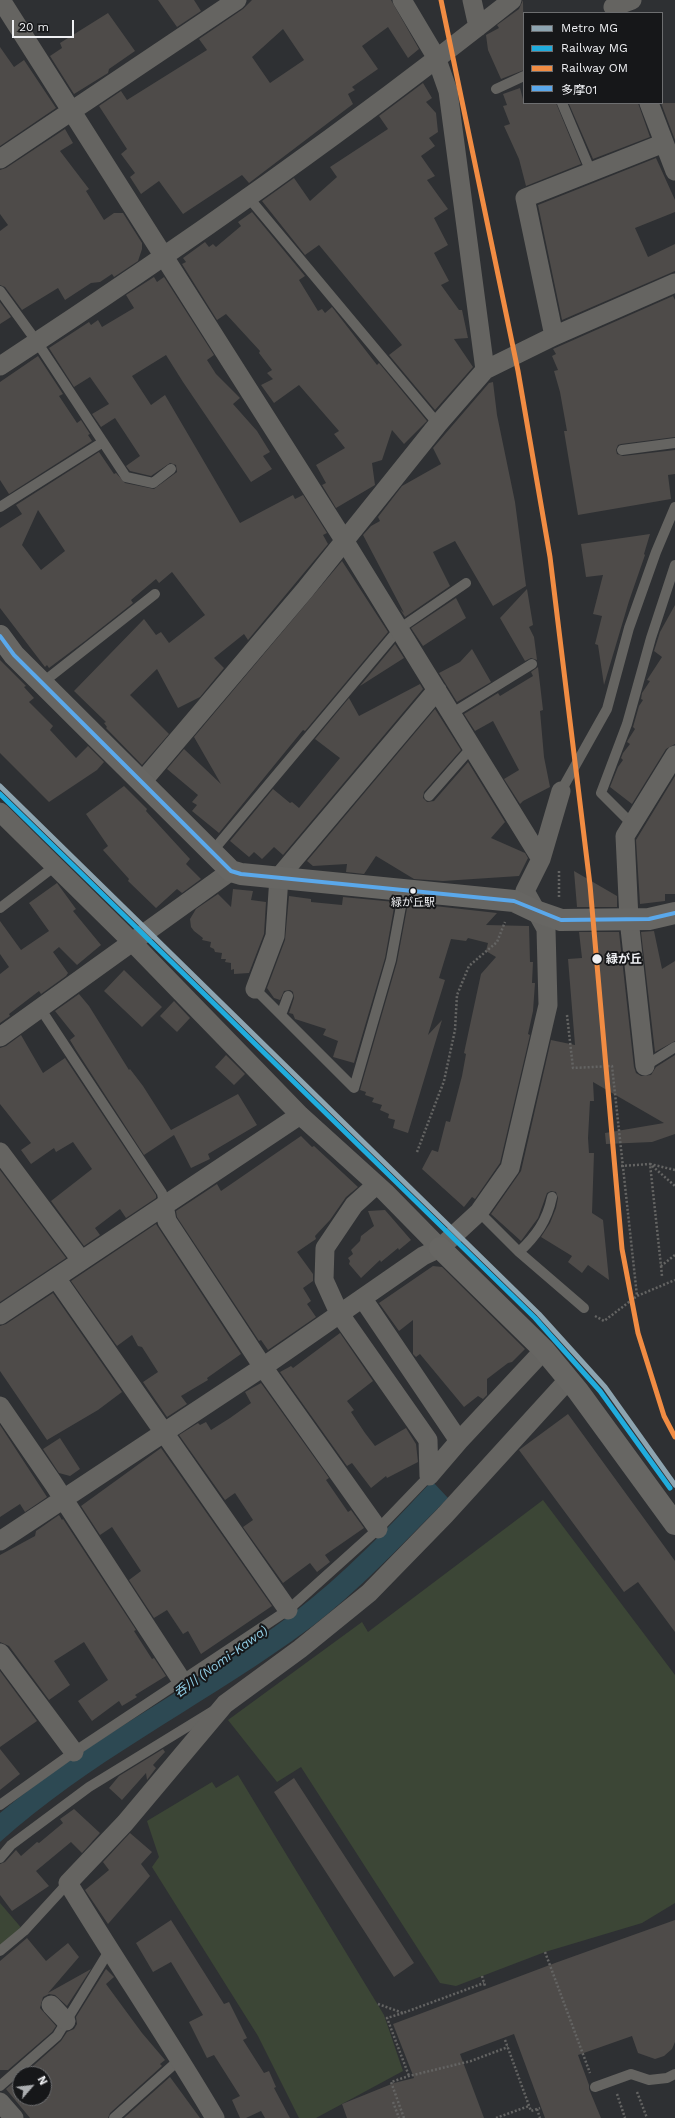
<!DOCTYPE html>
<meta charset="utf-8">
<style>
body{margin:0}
#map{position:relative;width:675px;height:2118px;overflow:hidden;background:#2e3033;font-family:"Work Sans","Noto Sans JP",sans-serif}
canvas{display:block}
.legend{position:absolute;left:523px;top:12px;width:140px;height:92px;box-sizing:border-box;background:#161719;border:1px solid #6d6e70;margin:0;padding:5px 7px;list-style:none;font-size:12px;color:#eff0f3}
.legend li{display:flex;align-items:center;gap:8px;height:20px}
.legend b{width:20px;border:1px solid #6d6e70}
.north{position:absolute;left:12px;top:2066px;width:40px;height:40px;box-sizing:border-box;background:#161719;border:1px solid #6d6e70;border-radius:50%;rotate:62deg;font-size:11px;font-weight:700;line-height:16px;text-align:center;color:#eff0f3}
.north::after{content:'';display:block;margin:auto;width:14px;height:18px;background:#abadb0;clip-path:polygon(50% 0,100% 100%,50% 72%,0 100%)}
.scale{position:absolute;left:12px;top:20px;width:62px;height:18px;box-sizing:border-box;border:2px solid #eff0f3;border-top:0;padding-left:5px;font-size:12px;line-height:14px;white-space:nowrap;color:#eff0f3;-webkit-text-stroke:3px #161719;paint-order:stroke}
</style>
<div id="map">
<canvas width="675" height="2118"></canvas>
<ul class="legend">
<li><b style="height:5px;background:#8da4b0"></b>Metro MG</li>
<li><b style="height:5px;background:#20acdd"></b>Railway MG</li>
<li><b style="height:5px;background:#f18c43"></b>Railway OM</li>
<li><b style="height:5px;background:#5aa8eb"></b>多摩01</li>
</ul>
<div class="north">N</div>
<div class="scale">20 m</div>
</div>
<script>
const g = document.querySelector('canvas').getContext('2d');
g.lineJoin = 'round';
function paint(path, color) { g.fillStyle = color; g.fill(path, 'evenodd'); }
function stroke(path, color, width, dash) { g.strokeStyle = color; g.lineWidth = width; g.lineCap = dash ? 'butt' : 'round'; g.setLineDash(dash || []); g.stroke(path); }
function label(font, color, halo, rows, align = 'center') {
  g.font = font + ' "Work Sans","Noto Sans JP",sans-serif'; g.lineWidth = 4; g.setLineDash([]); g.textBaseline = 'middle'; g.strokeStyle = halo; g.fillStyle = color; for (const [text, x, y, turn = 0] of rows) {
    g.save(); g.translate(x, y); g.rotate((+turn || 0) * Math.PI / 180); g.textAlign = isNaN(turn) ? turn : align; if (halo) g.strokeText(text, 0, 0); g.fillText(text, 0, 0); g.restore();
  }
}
const green = new Path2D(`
 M543 1500 675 1675V1903L642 1923 545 1952 456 1986 440 1983 301 1767 277 1782 228 1720 362 1622 368 1632Z
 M238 1775 384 2015 403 2071 316 2118H299L258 2036 152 1867 159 1857 147 1821 212 1782 216 1788Z
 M0 1903 24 1931 0 1951Z`);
const water = new Path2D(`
 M432 1481 448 1498C398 1548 350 1601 292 1641 196 1709 88 1763 0 1842V1813C91 1737 198 1685 292 1614 343 1575 388 1528 432 1481Z`);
const building = new Path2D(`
 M158 0H194L201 11 177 27Z
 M252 0H391L419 49 408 58 388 27 362 46 378 69 352 87 355 90 348 94 353 104 249 183 242 175 183 214 159 181 141 194 130 177 135 173 121 154 127 149 99 106 121 91 127 100 207 50 199 39 243 9ZM283 29 304 60 270 83 252 57Z
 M523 0 524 70 501 79 488 50 486 35 499 28 497 25 519 9Z
 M108 13 135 51 109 69 108 73 74 94 50 56 62 48 60 43Z
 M0 47 14 67 24 60 56 108 0 146Z
 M423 83 432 98 426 102 436 113 438 132 429 138 435 146 421 156 435 176 427 180 448 209 434 218 448 245 434 253 449 281 441 285 459 310H462L468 338 454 339 473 367 435 410 389 355 402 345 319 245 305 255 262 201 294 178 310 201 337 177 330 167 388 129 379 116Z
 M520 88 524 103H556L581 164 526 186 519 159 504 126 510 124 503 106 507 105 503 94Z
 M572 103H638L650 137 593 159 569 104Z
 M661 103H675V140Z
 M65 129 73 143 60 151 89 189 86 191 104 220 114 213H123L142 243V249L138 261 114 277 112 274 100 282 91 283 65 300 58 288 22 310 5 287 0 285V231L8 225 0 214V170L6 168Z
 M656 158 675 200V212L635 228 648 257 675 244V271L562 320 538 205Z
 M252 212 305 276 299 280 318 311 322 309 325 313 332 307 377 365 379 363 427 421 404 444 392 430 382 460 372 463 375 485 336 508 322 485 326 483 316 465 345 448 334 434 339 431 299 385 274 403 261 385 273 379 267 373 272 370 259 353 260 351 226 314 217 320 182 264 186 262 183 258 205 242 209 247 213 244 216 247 241 226 238 222Z
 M154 277 157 282 164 277 214 355 207 360 216 374 240 398 233 404 257 431 270 452 263 456 272 469 251 482 183 382 166 355 132 376 151 405 165 395 240 523 293 495 295 499 303 495 327 533 323 535 328 544 248 640 244 634 214 658 224 668 200 697 178 708 157 669 130 695 169 734 142 765 106 728 107 727 104 723 106 722 74 691 144 619 156 635 161 632 169 643 205 615 172 572 159 583 156 579 131 600 133 603 85 641 49 668 47 665 45 667 0 608V528L22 514 16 505 99 452 114 474 116 473 125 483 154 489 177 472 176 465 170 463 151 476 130 471 126 466 140 456 115 418 101 427 92 414 109 404 90 377 74 387 49 348 89 322 91 325 98 320 102 327 134 308 126 295ZM38 510 65 551 41 570 22 545Z
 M673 296 675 300V437L621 444 618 445 616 450 617 454 623 456 675 450V474L668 475 671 499 578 515 564 431H567L560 392 554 371 558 370 552 356 556 354 553 349Z
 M0 302 11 317 0 324Z
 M38 356 63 394 59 396 77 423 81 420 90 434 88 435 92 441 9 494 0 480V382Z
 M493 382 497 415 515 502 526 586 493 606 455 541 433 552 450 586 405 617 400 609 404 613 363 535 371 526 380 521 378 517 402 486 441 464 433 448 489 383Z
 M650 534 644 554 645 555 629 601 604 685 598 645 595 644 602 616 593 614 603 575 586 577 581 544Z
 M342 561 388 632 305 731 303 730 219 833 192 811 197 805 192 802 198 795 167 769 184 749 221 784 194 737Z
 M527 589 533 625 529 627 534 637 537 660 531 658 525 661 500 618Z
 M456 598 466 618 423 646 411 628Z
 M675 605V744L666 749 632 804 610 787 618 767 623 760 621 758 623 753 630 744 627 742 628 740 635 729 633 727 639 706 643 700 641 699 642 693 650 681 647 680 662 657 654 651 660 632Z
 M395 644 404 658 360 686Z
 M472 649 491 682 457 702 439 673 460 662Z
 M0 660 26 686 24 687 34 698 29 702 53 726 50 730 76 758 88 746 104 762 97 770 49 802 0 753Z
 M538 667 543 710 540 711 544 757 550 787 523 801 520 804 504 779 519 770 493 721 475 731 464 714 498 693 500 696 533 676 531 672Z
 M420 684 423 689 283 855 274 847 262 859 254 852 249 857 230 841 273 789 290 803 292 802 299 808 340 758 315 739 349 698 359 716Z
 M435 709 461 750 424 792 423 798 427 802 434 801 468 762 505 822 491 838 525 853 528 858 519 876 443 881 414 879 376 856 364 874 346 872 347 864 313 866 307 861Z
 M675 776V894H665V901L640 904 636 840Z
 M124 786 147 809 146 811 190 859 186 864 201 879 182 893 177 889 156 908 128 881 129 879 103 850 108 846 86 814Z
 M574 871 617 896V907H577Z
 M57 883 76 909 73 911 101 945 77 965 59 947 53 952 68 973 66 976 41 994 39 991 9 1014 10 1016 0 1023V974L9 967 0 954V921L21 950 49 931 29 903Z
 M233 889 253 891 251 900 266 902 264 934 249 973 234 974V969L231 970V963L225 962 226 959H221L222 953 215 952 214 949 210 947 211 942 202 940 203 938 194 931 191 927 190 919 196 909 218 894 231 907Z
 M289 896 311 899V902L342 905 343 897 395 902 385 958 354 1063 333 1057 338 1041 323 1035 326 1029 295 1019 293 1014 289 1013 294 998 293 992 290 990 284 991 280 1000 274 998 267 988 285 940Z
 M408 903 497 913 486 925 529 926 530 962H533L532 983H535L533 1011 528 1034 530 1035 500 1163 475 1199 472 1197 464 1207 422 1169 432 1150 438 1152 446 1121 450 1122 462 1076 466 1054 464 1053 481 974 496 957 486 951 488 943 468 938 466 941 451 939 439 978 445 980 428 1035 442 1020 408 1133 393 1128 395 1120 388 1118 389 1114 380 1110 382 1105 372 1102 374 1098 365 1095 366 1092 360 1090 397 962Z
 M654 931 662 969 675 961V1041L655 1052 641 932Z
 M579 932H619L634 1067 636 1073 641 1076 651 1075 656 1067 675 1055V1134L652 1142 606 1144 605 1133 664 1123 593 1082 594 1101H590L588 1138 589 1153H594L592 1213 603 1220 609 1280 588 1265 582 1273 568 1262 572 1256 541 1237 550 1223 556 1208 558 1198 556 1192 551 1191 547 1193 538 1218 521 1241 491 1214 521 1171 551 1040 575 1045 568 959 582 958Z
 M124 970 162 1007 142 1027 104 991Z
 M79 994 89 1006 129 1070 130 1069 143 1086 171 1130 238 1094 257 1125 208 1154 210 1159 191 1168 174 1135 144 1155 76 1050 70 1040 75 1036 55 1011Z
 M174 1001 190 1018 177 1032 160 1016Z
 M21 1035 43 1073 65 1058 156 1195V1198L126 1218 120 1209 95 1228 100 1235 84 1246 51 1201 92 1169 73 1142 56 1152 54 1148 31 1164 21 1150 31 1143 0 1104V1048L6 1046Z
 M226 1055 245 1074 234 1085 215 1067Z
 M301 1136 312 1147 314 1146 358 1187 346 1197 330 1220 315 1236 316 1239 297 1252 313 1274V1281L303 1288 311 1301 307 1304 316 1317 268 1350 261 1340 259 1341 177 1217 176 1211 217 1184 221 1191Z
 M0 1170 66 1258 0 1302Z
 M385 1210 411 1240 399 1250 398 1248 381 1262 380 1260 361 1278 349 1264 350 1261 348 1258 353 1254 351 1250 360 1241 361 1236 374 1226 368 1211Z
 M156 1224 241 1354 207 1378 208 1380 181 1396 187 1404 167 1417 143 1382 158 1372 142 1347 138 1346 132 1335 117 1346 71 1281Z
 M433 1266 442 1267 525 1349 512 1362 508 1363 487 1379V1395L483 1399 478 1396 464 1407 420 1354 416 1357 413 1354V1320L399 1331 379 1303Z
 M53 1293 122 1392 98 1410 47 1440 0 1371V1326L6 1324Z
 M340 1333 373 1381 347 1401 354 1410 351 1412 365 1433 375 1446 406 1428 416 1444 418 1462 387 1478 386 1476 371 1488 352 1463 347 1466 280 1372 291 1366 293 1368Z
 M261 1383 329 1478 326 1480 348 1512 351 1510 364 1528 325 1555 330 1562 317 1572 310 1563 283 1583 243 1527 253 1520 235 1493 225 1500 179 1435 198 1423 200 1425 206 1422 211 1430 230 1418 251 1403 245 1392Z
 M568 1414 675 1561V1632L638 1582 624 1592 519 1450Z
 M0 1425 47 1497 25 1512 20 1504 0 1517Z
 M60 1438 80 1469 70 1476 59 1473 43 1449Z
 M161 1448 272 1606 201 1654 188 1631 183 1634 167 1610 154 1618 129 1580 141 1571 112 1527 100 1535 81 1506Z
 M59 1515 62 1520 63 1519 136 1630 134 1631 152 1659 154 1658 166 1676 135 1695 137 1697 122 1706 119 1701 92 1721 78 1701 108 1680 84 1642 54 1661 70 1685 49 1700 9 1646 0 1642V1555L35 1536 36 1531Z
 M0 1671 37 1721 0 1747Z
 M0 1749 20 1774 0 1790Z
 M163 1749 165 1752 153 1765 156 1768 147 1780 146 1773 122 1800 109 1788 119 1776Z
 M294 1778 414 1963 394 1977 274 1792Z
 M74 1809 100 1833 82 1853 71 1842 36 1871 49 1886 12 1911 0 1895V1864L5 1862 16 1850 21 1856 37 1842 39 1843 63 1823 60 1819Z
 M130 1833 152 1852 141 1864 150 1876 108 1924 85 1890 109 1870 103 1862Z
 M171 1920 224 2004 229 2002 247 2038 243 2040 264 2073 269 2071 276 2087 274 2088 290 2118H265L261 2111 246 2118H240L232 2100 240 2096 214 2055 207 2058 189 2022 203 2015 171 1962 153 1972 136 1943Z
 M675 1920V2042L672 2049 664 2056 655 2059 638 2053 632 2036 578 2055 589 2085V2089L601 2118H545L514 2034 460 2054 484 2118H347L342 2104 394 2083 414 2078 393 2024 555 1963Z
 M27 1938 46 1961 68 1943 79 1957 48 1993 91 1969 67 2006 55 1995 49 1994 43 1997 40 2008 56 2026 52 2032 8 2070H0V1961Z
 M106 1969 114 1977 106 1984 142 2033 165 2060 160 2064 162 2066 110 2113 108 2118H30L6 2089 20 2077V2098H44V2074H24L61 2041 67 2032 74 2029 77 2024 76 2017Z
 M170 2077 200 2118H124Z`);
const path = new Path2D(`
 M559 871V898
 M567 1015 573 1068 612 1066 637 1296
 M417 1152 444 1081 455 1030 457 995 469 966 497 942 505 922
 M621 1166 650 1164 675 1186
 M675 1170 650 1164 661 1266 675 1255
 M661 1266 662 1276
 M595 1316 604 1321 637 1296 675 1280
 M545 1952 590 2073
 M482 1976 485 1986
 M378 2004 403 2013 484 1983
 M403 2013 387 2018 409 2076
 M505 2040 531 2111 540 2108
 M637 2092 647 2118
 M617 2094 625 2118
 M393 2102 399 2118
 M537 2109 540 2118
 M404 2118 391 2082 409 2076 471 2061 508 2047
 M496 2118 529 2106`);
const lane = new Path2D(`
 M496 89 524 76
 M562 103 591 172
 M249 198 438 424
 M0 291 37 342 126 477 153 483 171 469
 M622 450 675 443
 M0 507 103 442
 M42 683 155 594
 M451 714 532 664
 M561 791 607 709 629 628 656 552 675 507
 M429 796 472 747
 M632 824 601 793 627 724 651 638 675 565
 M211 853 399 629 466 583
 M0 908 55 866
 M255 989 354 1088 391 960 404 890
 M40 1008 162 1193 164 1205
 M281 1015 288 996
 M645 1066 675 1047
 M479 1212 519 1252 584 1308
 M519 1252C536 1236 547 1221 552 1197
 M0 1805 74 1752 288 1610 378 1529 429 1476
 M0 1858 11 1845 89 1787 213 1711
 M0 1951 24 1931 68 1883
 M0 2086 57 2036 109 1951
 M595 2087 631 2074 649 2080 667 2078 675 2074
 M114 2118 180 2059`);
const street = new Path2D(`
 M1 0 344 540 541 859
 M402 0 436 57 448 91 485 370
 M472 0 478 27
 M613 7 632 0
 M649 103 675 171
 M0 159 237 0
 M554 336 525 198 664 143
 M0 366C176 251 348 130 512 0
 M141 783 305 590 438 424 485 370 554 336 675 283
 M0 812 132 942 300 1115 385 1192 440 1248
 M255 989 275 936 279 877 437 690
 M0 1037 231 871
 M645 1066 629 919 625 836 675 755
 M0 1152 81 1260
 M376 1185 354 1205 325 1248 324 1280 339 1313 428 1440 429 1476
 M164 1205 167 1221 263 1367 378 1529
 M56 1278 288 1610
 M363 1299 459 1441
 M0 1315 300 1115
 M0 1406 53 1483 182 1681
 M429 1476 459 1441 544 1350
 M0 1541 263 1367 423 1256 440 1248 479 1212 510 1168 548 1005 546 929 525 891 541 859 561 791
 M0 1653 74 1752
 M51 2005 66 2021
 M0 2102 14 2118
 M215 2118C168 2038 116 1962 68 1883L125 1823 225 1704 300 1649 369 1593 445 1515 568 1380`);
const secondary = new Path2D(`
 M0 636 14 655 231 871 241 874 514 901 535 911 561 920 649 919 675 913
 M440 1248 544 1350 578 1391 675 1524`);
const bus1 = new Path2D(`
 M0 636 14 655 231 871 241 874 514 901 561 920 649 919 675 913`);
const rail1 = new Path2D(`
 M0 794 535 1318 600 1391 670 1488`);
const rail2 = new Path2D(`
 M441 0 518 371 550 557 590 885 622 1249 638 1333 664 1416 675 1437`);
const metro1 = new Path2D(`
 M0 786 539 1314 605 1387 675 1485`);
const markers = [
 [413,891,3.5,"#eff0f3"],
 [597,959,5.5,"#eff0f3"]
];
const busNames = [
 ["緑が丘駅",413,903]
];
const stopNames = [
 ["緑が丘",606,959]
];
const waterNames = [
 ["呑川 (Nomi-Kawa)",221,1662,-36]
];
paint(green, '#3c4636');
paint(water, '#2d4953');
paint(building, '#4e4b49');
stroke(path, '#646463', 2.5, [2, 2]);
stroke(lane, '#656461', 10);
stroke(street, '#656461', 19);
stroke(secondary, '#676663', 22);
stroke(bus1, '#5aa8eb', 4);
stroke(rail1, '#20acdd', 5);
stroke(rail2, '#f18c43', 5);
stroke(metro1, '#8da4b0', 5);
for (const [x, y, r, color] of markers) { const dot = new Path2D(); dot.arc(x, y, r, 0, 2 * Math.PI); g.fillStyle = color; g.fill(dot); stroke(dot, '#161719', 1.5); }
label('11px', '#eff0f3', '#161719', busNames);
label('bold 12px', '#eff0f3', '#161719', stopNames, 'left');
label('italic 13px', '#90cde5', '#161719', waterNames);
</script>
